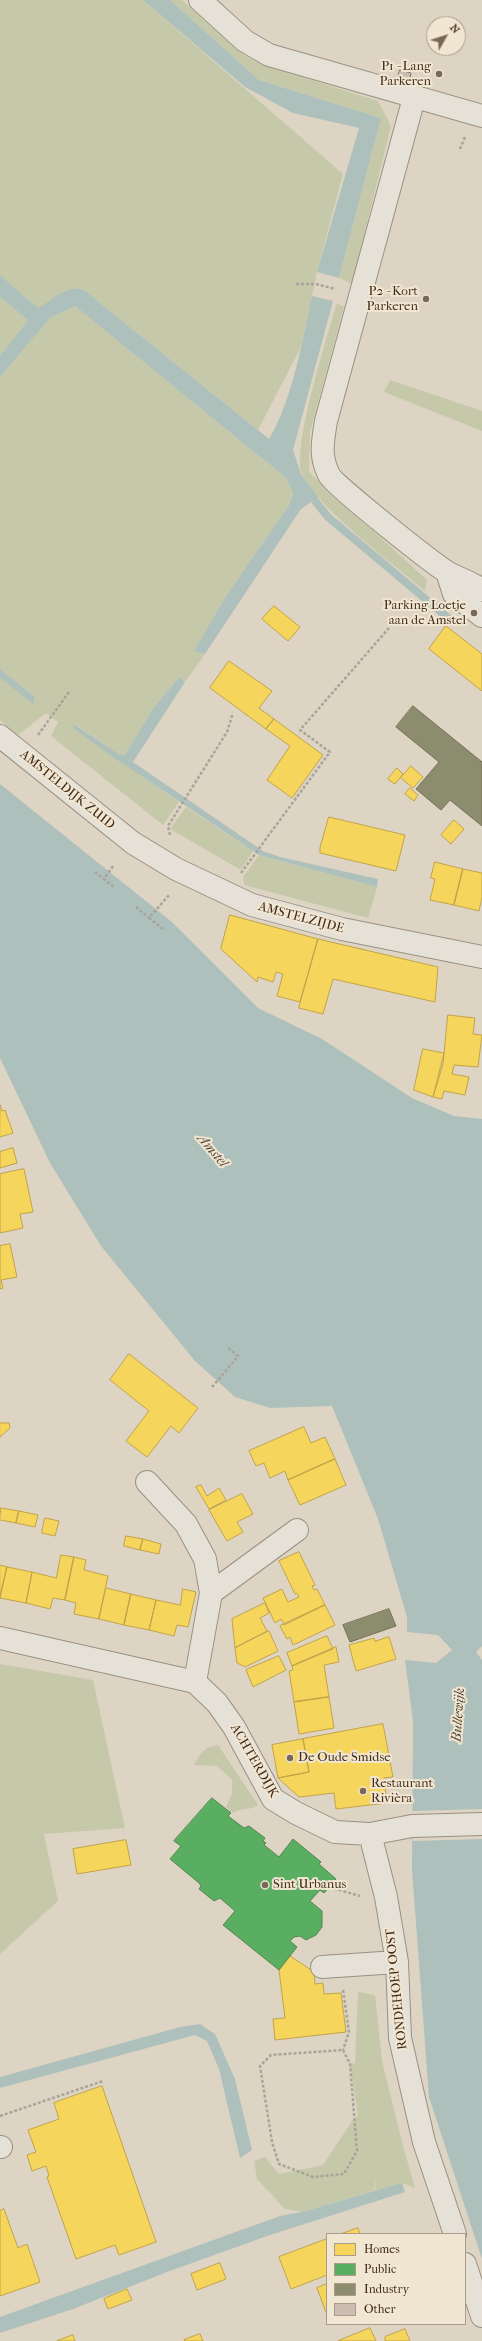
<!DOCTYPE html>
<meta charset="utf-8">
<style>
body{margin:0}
#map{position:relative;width:482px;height:2341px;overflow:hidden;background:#ded4c3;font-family:"IM FELL French Canon",serif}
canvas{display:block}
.legend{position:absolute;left:326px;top:2233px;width:140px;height:92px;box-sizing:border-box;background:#f1e6d1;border:1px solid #ab9c89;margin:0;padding:5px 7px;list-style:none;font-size:12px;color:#422d1d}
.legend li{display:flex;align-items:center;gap:8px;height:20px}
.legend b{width:20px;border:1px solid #ab9c89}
.north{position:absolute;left:426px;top:16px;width:40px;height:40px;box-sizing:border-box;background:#f1e6d1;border:1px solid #ab9c89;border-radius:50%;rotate:51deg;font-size:11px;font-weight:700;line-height:16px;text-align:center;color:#422d1d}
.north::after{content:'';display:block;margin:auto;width:14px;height:18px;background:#796757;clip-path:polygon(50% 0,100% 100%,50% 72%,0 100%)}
</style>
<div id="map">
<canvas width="482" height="2341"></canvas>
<ul class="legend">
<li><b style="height:11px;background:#f6d55c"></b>Homes</li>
<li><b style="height:11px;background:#5aae61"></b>Public</li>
<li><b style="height:11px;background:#8c8c6e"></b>Industry</li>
<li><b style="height:11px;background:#cdbcb1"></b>Other</li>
</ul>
<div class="north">N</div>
</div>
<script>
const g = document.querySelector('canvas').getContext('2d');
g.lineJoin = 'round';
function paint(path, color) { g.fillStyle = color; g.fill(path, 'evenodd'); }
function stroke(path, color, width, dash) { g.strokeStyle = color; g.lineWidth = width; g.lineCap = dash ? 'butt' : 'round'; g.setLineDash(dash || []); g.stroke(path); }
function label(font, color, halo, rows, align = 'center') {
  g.font = font + ' "IM FELL French Canon",serif'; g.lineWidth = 4; g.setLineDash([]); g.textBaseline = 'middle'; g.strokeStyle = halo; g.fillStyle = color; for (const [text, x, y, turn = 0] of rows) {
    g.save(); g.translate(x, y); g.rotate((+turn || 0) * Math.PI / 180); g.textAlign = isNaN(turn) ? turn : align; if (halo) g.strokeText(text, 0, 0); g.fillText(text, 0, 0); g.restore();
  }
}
const green = new Path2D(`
 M0 0H143L343 174 317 272 301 347 258 430 84 290C68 285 52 300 38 308L0 275Z
 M170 0H182L245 56 263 65 378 101 391 126 352 284 339 278 381 118 259 80Z
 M0 297 28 320 0 356Z
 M337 303 344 307 310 432 309 472 427 580 425 591C395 565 317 508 302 474 291 450 328 334 337 303Z
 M75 306 286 478 293 493 289 505 226 596 195 651 205 654 185 682 179 677 152 710 125 755H120L75 724 73 728 179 802 163 825 51 736 58 722 46 713 17 736 0 720V678L33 703 35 697 0 669V377L50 318Z
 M390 380 482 411V431L384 392Z
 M186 807 253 851 241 870 170 829Z
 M259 855 377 887 368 918 244 885 243 877Z
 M0 1664 93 1680 125 1828 44 1834 58 1901 0 1954Z
 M218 1745 258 1805C252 1810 241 1808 233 1813L226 1807 232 1793V1780L217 1766 194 1765C200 1754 205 1746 218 1745Z
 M358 1992 375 1995 382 2061 403 2146 415 2188 402 2183 375 2191 377 2173 374 2191 302 2212 285 2209 257 2179 254 2161 265 2157 279 2174 323 2165 352 2121 358 2115 350 2064 355 2063Z`);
const water = new Path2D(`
 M143 0H170L259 80 381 118 339 278 317 272 359 128 293 113 245 87Z
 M0 275 38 308C52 300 67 284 84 290L269 439C293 398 302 342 312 296L333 301 293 450 301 474 318 497 301 509 205 654 194 651 226 596 289 505 293 493 286 478 75 306 50 318 0 377V356L28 320 0 297Z
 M0 669 35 697 33 704 0 678Z
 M179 677 185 682 133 762 263 851 280 857 378 879 377 887 259 855 110 755 73 728 74 724 120 755H125L152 710Z
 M0 784 172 922 258 1008 322 1039 412 1098 454 1116 482 1119V1646L476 1652 482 1660V2259L429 2097 412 1870 413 1721 405 1660 436 1663 452 1650 438 1635 407 1632V1617L378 1519 332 1406 270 1408 235 1397 195 1361 101 1246 50 1163 0 1058Z
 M200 2024 215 2034 235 2079 252 2150 240 2158 219 2069 207 2041 195 2035 0 2088V2077L180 2027Z
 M402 2183 405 2192 270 2235 167 2272 73 2309 0 2333V2317L280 2216 302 2212Z`);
const pier = new Path2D(`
 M482 1809V1839L413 1841 412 1811Z`);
const homes = new Path2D(`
 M274 606 300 627 288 641 262 619Z
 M446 626 482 654V691L429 649Z
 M229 661 272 691 259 708 274 719 266 729 210 688Z
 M274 719 323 755 292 798 267 780 290 746 266 729Z
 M411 766 423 777 413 788 401 778Z
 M397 768 403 774 395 784 388 779Z
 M410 788 418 795 414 801 405 794Z
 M329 817 405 835 396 871 320 853V848Z
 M454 820 464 829 451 844 441 835Z
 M435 862 463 869 454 905 430 900 435 879 431 878Z
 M463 869 482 873V897L479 911 454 905Z
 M230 915 318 939 300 1002 277 996 283 974 276 972 273 982 258 977 257 982 221 949Z
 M318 939 438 967 435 1002 333 979 323 1014 299 1008Z
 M448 1015 475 1018 473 1034 482 1035 478 1067 454 1065 452 1074 469 1077 465 1095 444 1091 442 1099 433 1097 443 1064Z
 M423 1049 444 1053 433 1097 414 1090Z
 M0 1105 2 1111 5 1110 13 1133 0 1137Z
 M13 1148 17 1163 0 1168V1152Z
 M24 1169 33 1212 20 1214 23 1228 0 1233V1174Z
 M10 1244 17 1277 1 1280 3 1288 0 1289V1246Z
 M129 1354 198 1408 179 1433 171 1426 147 1457 126 1441 149 1411 110 1380Z
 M0 1423H9L10 1428 0 1437Z
 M304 1427 311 1443 325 1437 335 1459 288 1480 285 1471 270 1478 264 1463 256 1466 249 1451Z
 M335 1459 346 1485 300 1505 288 1480Z
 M201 1485 207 1496 219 1488 226 1500 209 1509 196 1487Z
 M242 1494 253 1514 237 1522 243 1532 227 1541 209 1510Z
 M1 1508 19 1511 16 1523 0 1520Z
 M19 1511 38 1515 35 1527 16 1523Z
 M45 1518 59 1521 55 1536 42 1533Z
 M126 1536 143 1539 140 1550 124 1546Z
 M143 1539 161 1544 159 1554 140 1550Z
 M299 1552 315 1585 312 1586 314 1590 317 1589 325 1605 284 1625 281 1619 275 1623 263 1598 282 1589 288 1602 299 1597 297 1593 295 1594 279 1561Z
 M61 1555 74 1557 65 1600 53 1598 50 1609 26 1603 32 1572 56 1578Z
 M74 1557 86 1560 84 1570 108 1576 99 1619 74 1614 76 1603 65 1600Z
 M0 1565 7 1567 0 1598Z
 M7 1567 32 1572 26 1603 0 1598Z
 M106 1588 131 1594 124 1625 99 1619Z
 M183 1589 196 1592 188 1627 177 1625 174 1636 149 1630 156 1600 180 1605Z
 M131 1594 156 1600 149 1630 124 1625Z
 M265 1603 269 1613 260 1618 267 1631 235 1648 232 1619Z
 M325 1605 335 1625 293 1645 290 1637 287 1639 280 1626Z
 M269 1631 278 1651 245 1667 237 1663 235 1648Z
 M327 1636 333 1649 292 1666 287 1653Z
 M389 1637 396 1659 356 1671 349 1645 374 1638 375 1641Z
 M336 1647 339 1662 324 1665 329 1697 294 1702 289 1671 293 1670 292 1666Z
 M279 1656 286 1670 253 1687 246 1670Z
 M329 1697 334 1728 299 1734 294 1702Z
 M383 1724 393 1777 384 1778 387 1803 336 1809 334 1793 299 1797 278 1778 309 1772 303 1739Z
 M303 1739 309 1772 278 1778 272 1745Z
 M126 1840 131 1865 77 1874 73 1849Z
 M290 1956 314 1972 315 1984 323 1983 324 1994 341 1993 346 2032 275 2040 273 2019 285 2018 279 1970Z
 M102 2086 156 2242 119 2255 115 2245 76 2259 47 2177 49 2176 46 2166 32 2171 27 2155 36 2152 28 2130 59 2119 54 2103Z
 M4 2209 18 2248 27 2244 40 2282 0 2296V2211Z
 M358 2228 360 2234H341Z
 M327 2239V2275L291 2289 279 2257Z
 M220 2263 226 2279 197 2290 191 2274Z
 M327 2284V2315L317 2288Z
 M127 2289 132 2300 108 2309 104 2299Z
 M370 2328 376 2341H338Z
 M405 2329 410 2341H385V2337Z
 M200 2334 203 2341H185L184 2340Z
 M73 2335 75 2341H57Z`);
const public = new Path2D(`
 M212 1798 231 1813 228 1816 244 1828 249 1826 265 1838 263 1841 266 1843 264 1845 279 1857 293 1839 321 1862 319 1864 336 1879 324 1893 320 1890 310 1901 322 1911V1927L316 1935 306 1940 300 1936 294 1937 290 1941 297 1947 279 1970 223 1925 235 1911 220 1898 214 1901 199 1889 201 1886 199 1883 170 1859 181 1846 174 1841Z`);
const industry = new Path2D(`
 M413 706 482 762V826L450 800 441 810 416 789 439 762 396 727Z
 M389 1609 396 1626 350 1642 343 1625Z`);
const stream = new Path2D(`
 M307 491 328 517 447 617`);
const building = new Path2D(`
 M400 70 411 73 409 83 397 79Z`);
const path = new Path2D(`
 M460 149 465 137
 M296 284H316L335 289
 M38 735 69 692
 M170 835 168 826 227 732 233 713
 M113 866 104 879 114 887
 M95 872 104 879
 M241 873 330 752 300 730 389 628
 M136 907 149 918
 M163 929 149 918 170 894
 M212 1387 238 1356 227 1347
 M329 1887 360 1896
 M343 1990 349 2032 343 2050
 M343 2050 350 2064 357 2151 344 2174 313 2177 279 2164 272 2142 260 2066 271 2055Z
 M0 2116 103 2081`);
const minor = new Path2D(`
 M200 0 245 41 269 55 482 116
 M414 98 326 421C323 441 319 455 329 475 334 485 432 563 447 572 459 579 471 582 482 590
 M447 572 454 594 482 616
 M0 736 133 843 176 869 252 905 342 929 482 957
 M147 1482 186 1524 205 1559 211 1593 195 1682
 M211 1593 297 1530
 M0 1638 195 1682 217 1703 234 1727 273 1799 296 1813 335 1832 370 1834 412 1826 482 1824
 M370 1834 386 1897 397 1962 400 2038 424 2142 455 2234
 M322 1967 397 1962
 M0 2147H1
 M465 2264 482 2316`);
const markers = [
 [439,74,4,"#796757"],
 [426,299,4,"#796757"],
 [474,613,4,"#796757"],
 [290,1758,4,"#796757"],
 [363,1791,4,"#796757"],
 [265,1885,4,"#796757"]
];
const poiNames = [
 ["P1 - Lang",431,67],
 ["Parkeren",431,82],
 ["P2 - Kort",418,292],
 ["Parkeren",418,307],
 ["Parking Loetje",466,606],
 ["aan de Amstel",466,621],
 ["De Oude Smidse",298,1758,"left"],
 ["Restaurant",371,1784,"left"],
 ["Rivièra",371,1799,"left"],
 ["Sint Urbanus",273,1885,"left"]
];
const streetNames = [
 ["AMSTELDIJK ZUID",67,790,39],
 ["AMSTELZIJDE",301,918,15],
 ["ACHTERDIJK",254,1761,60],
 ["RONDEHOEP OOST",397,1989,-96]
];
const waterNames = [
 ["Amstel",212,1151,50],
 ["Bullewijk",459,1715,-86]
];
paint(green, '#c5c9a9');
paint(water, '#aec0bb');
paint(pier, '#ded4c3');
paint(homes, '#f6d55c');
stroke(homes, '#c0a349', 1);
paint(public, '#5aae61');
stroke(public, '#53874d', 1);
paint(industry, '#8c8c6e');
stroke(industry, '#767056', 1);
stroke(stream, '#aec0bb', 8);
paint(building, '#cdbcb1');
stroke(building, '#82796e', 1);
stroke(minor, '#989084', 24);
stroke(path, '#a9a49b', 2.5, [3, 2]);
stroke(minor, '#e6e1d7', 22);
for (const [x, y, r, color] of markers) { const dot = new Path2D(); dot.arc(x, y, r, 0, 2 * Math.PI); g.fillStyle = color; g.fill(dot); stroke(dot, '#f1e6d1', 1.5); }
label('13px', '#422d1d', '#f1e6d1', poiNames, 'right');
label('13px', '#422d1d', '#f1e6d1', streetNames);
label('italic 14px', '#54493c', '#f1e6d1', waterNames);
</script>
